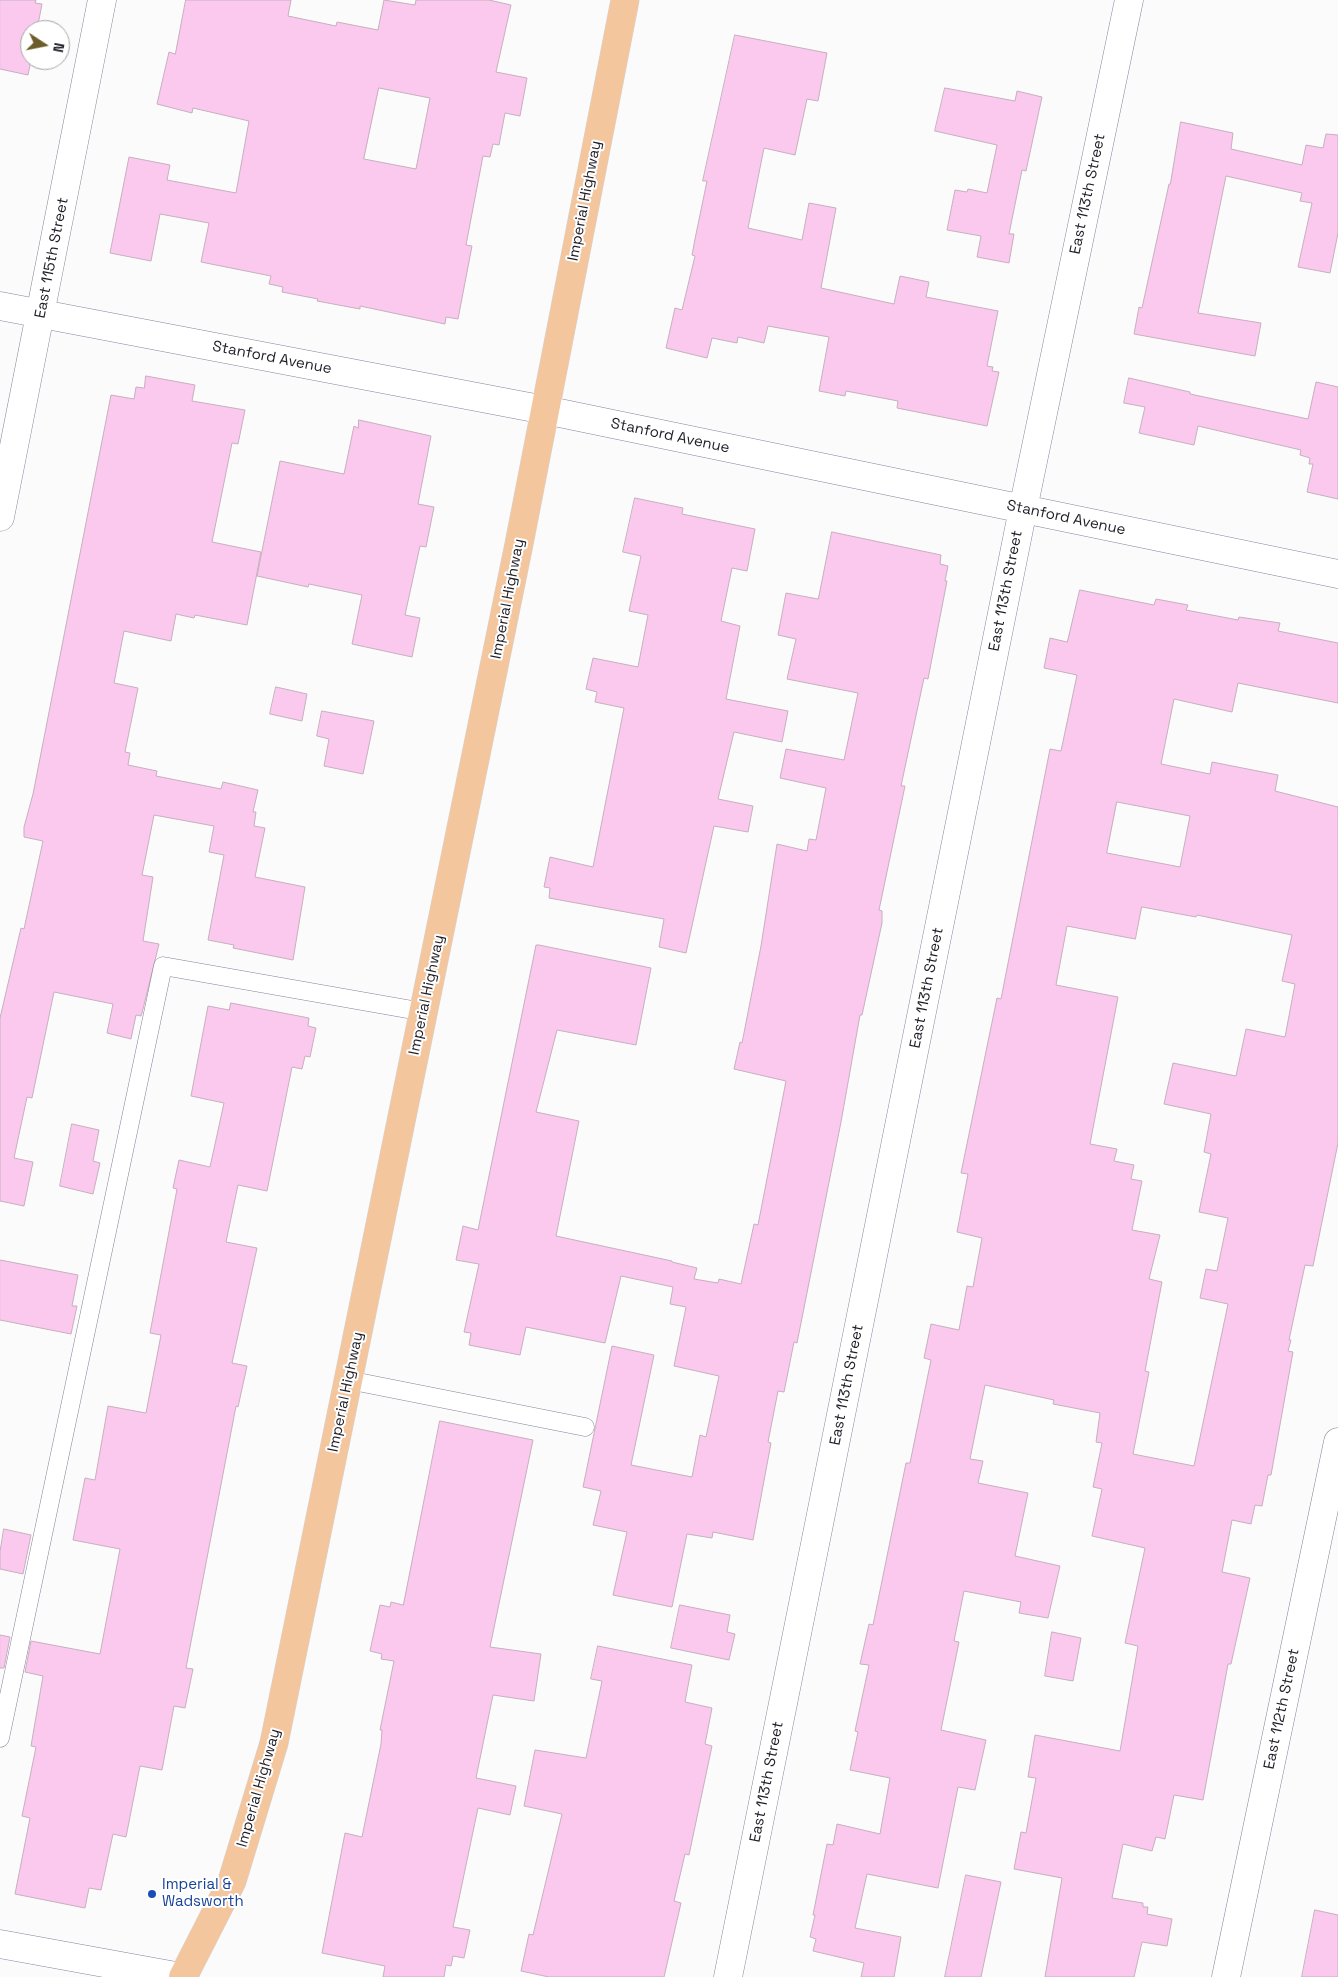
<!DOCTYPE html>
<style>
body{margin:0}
#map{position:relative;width:1338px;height:1977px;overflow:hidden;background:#fbfbfb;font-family:"Space Grotesk",sans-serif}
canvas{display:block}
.north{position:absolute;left:20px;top:20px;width:50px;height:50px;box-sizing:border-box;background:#fff;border:1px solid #a5a5a8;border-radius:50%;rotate:101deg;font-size:14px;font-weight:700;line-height:20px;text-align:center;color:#1e1d26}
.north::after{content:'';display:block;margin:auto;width:18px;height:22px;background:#6e5d2b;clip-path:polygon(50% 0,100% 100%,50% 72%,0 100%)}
</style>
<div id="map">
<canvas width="1338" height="1977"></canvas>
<div class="north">N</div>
</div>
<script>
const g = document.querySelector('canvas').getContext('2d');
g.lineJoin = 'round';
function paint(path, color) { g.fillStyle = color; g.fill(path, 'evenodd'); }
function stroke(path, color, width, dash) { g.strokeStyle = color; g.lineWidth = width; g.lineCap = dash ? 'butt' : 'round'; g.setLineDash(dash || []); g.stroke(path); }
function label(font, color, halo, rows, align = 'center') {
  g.font = font + ' "Space Grotesk",sans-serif'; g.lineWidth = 4; g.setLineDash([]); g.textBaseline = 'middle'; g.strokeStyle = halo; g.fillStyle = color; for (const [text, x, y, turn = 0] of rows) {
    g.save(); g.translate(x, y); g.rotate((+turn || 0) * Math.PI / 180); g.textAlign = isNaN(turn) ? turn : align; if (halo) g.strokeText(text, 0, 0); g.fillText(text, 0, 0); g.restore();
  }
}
const building = new Path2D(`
 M0 0H36L35 3 42 4 37 30H30L31 60 28 75 0 69Z
 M186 0H291L288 16 336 26 337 22 378 30 384 0 415 5 416 0H489L511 5 496 72 527 78 520 116 505 113 499 145 493 144 490 157 483 156 466 245 472 246 458 319 446 317 445 324 360 306V309L317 301 318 299 282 292 283 287 269 284 271 276 201 262 209 223 160 214 151 261 110 253 129 157 170 165 167 180 236 193 249 121 193 108 192 113 157 104 169 52 175 54ZM379 88 430 98 416 169 364 159Z
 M735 35 827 53 818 101 807 99 795 155 764 148 748 228 802 240 809 203 836 208 821 288 894 304 900 276 929 282 926 297 998 311 987 366 993 367 992 371 999 372 987 426 897 408 898 401 846 391 845 396 819 391 829 337 768 326 764 343 738 337 737 343 712 338 707 358 666 348 675 308 682 310 695 256 692 255 695 239 707 181H703Z
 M945 88 1015 101 1017 91 1042 97 1026 171 1022 170 1009 234H1014L1009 263 977 257 981 236 947 230 955 190 967 192 968 189 987 193 997 145 935 131Z
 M1181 122 1233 133 1231 149 1302 165 1306 145 1323 148 1326 134 1338 135V233L1330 273 1298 267 1312 203 1300 201 1302 193 1226 176 1198 313 1261 323 1255 356 1134 334 1139 307 1142 308 1169 184H1170Z
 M146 376 195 385 192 401 245 410 238 444 232 443 212 542 261 552 247 625 195 615 194 618 176 614 171 641 124 631 114 683 138 688 125 752 130 753 128 765 157 771 156 776 221 789 223 782 258 790 253 812H256L254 826 265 828 255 877 305 887 293 960 233 948 234 945 208 940 224 855 209 852 214 826 154 815 142 875 153 877 143 941 159 944 142 1013 141 1016 136 1015 131 1039 107 1033 113 1004 54 992 32 1098 27 1097 14 1158 33 1162 24 1206 0 1201V1018L21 928 24 929 43 841 24 837V827L33 794 111 395 134 399 136 387 144 388Z
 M1129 378 1190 392V394L1308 419 1316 382 1338 387V499L1307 492 1313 464H1309L1310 458 1300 455 1301 450 1198 426 1194 445 1139 433 1145 407 1124 403Z
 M359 420 431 436 418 504 434 507 426 547 420 546 405 615 420 618 412 657 352 644 362 595 309 584 308 587 257 576 280 461 344 474 354 426 358 428Z
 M635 498 683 508 682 514 755 529 747 571 732 568 721 621 740 626 726 699 788 711 782 742 734 732 718 799 753 806 748 832 714 826 686 953 659 947 664 919 549 898 550 888 544 887 550 857 593 867 624 708 595 702 597 692 586 689 593 658 638 667 648 615 629 611 641 556 623 552Z
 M832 532 941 555 940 564 948 566 945 581H947L928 679 924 678 901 786H905L879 910 882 911V923L862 1015H860L841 1122 797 1343 794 1342 784 1392 778 1391 768 1442 771 1443 753 1540 713 1532 712 1538 687 1534 672 1607 613 1595 627 1532 593 1525 601 1491 583 1487 612 1346 654 1355 631 1465 692 1477 700 1435 706 1437 719 1376 674 1366 686 1307 670 1304 673 1287 621 1276 605 1343 526 1327 520 1355 469 1345 471 1333 464 1332 479 1264 456 1260 463 1226 478 1230 536 945H539L651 968 636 1045 557 1030 536 1112 579 1121 556 1236 672 1261V1262L697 1268 694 1279 718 1283 719 1279 741 1284 754 1224 758 1225 786 1081 734 1069 740 1042 742 1043 761 946 777 844 807 851 809 839 816 840 826 788 780 778 786 749 844 760 858 693 787 679 796 639 778 635 786 593 818 599Z
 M1080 590 1154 605 1156 599 1188 605 1186 610 1238 620 1239 617 1280 623 1278 631 1338 643V703L1238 683 1232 712 1174 699 1161 764 1210 774 1212 762 1278 775 1275 791 1338 807V1143L1313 1266 1305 1265 1289 1340H1291L1288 1351 1293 1352 1271 1475H1268L1262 1506 1255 1505 1251 1524 1232 1520 1222 1572 1250 1578 1231 1664H1228L1203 1800 1174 1795 1165 1839 1156 1837 1152 1851 1123 1844 1112 1898 1143 1903V1907H1148L1147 1914 1172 1919 1167 1946 1142 1942 1134 1977H1045L1062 1878 1014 1869 1021 1832 1026 1833 1036 1778 1028 1777 1035 1735 1120 1751 1138 1646 1125 1643 1145 1548 1092 1536 1102 1489 1093 1487 1102 1443 1096 1442 1100 1413 1053 1404 1054 1400 985 1385 970 1459 983 1461 978 1483 1028 1493 1015 1556 1060 1566 1048 1618 1019 1613 1021 1602 964 1591 954 1641 959 1642 941 1730 986 1740 975 1790 958 1787 938 1888 867 1874 855 1928 901 1937 894 1977H861L864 1963 813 1951 816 1939 810 1937 815 1915H813L827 1844 833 1845 837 1824 880 1834 890 1778 850 1770 858 1732 855 1731 869 1665 860 1664 869 1624 873 1625 906 1463H910L931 1360 924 1358 931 1324 959 1330 967 1286 973 1287 982 1238 957 1232 968 1174 961 1173 997 998 1001 999 1050 749 1061 751 1077 675 1044 668 1050 638 1067 642ZM1117 802 1190 816 1180 867 1107 853ZM1142 907 1196 917 1197 915 1292 935 1282 981 1295 984 1285 1037 1246 1029 1236 1076 1173 1063 1164 1104 1211 1114 1204 1152 1211 1154 1199 1212 1228 1218 1217 1271 1206 1269 1200 1298 1228 1304 1194 1466 1133 1454 1149 1372 1145 1371 1162 1282 1149 1279 1160 1235 1132 1230 1142 1181 1131 1179 1134 1165 1114 1161 1117 1149 1090 1144 1118 997 1056 985 1067 926 1135 939Z
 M276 687 307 694 302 721 270 714Z
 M322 711 374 721 363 774 324 766 329 739 317 736Z
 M231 1003 309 1018 308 1026 316 1028 310 1057 305 1056 302 1069 292 1067 267 1191 238 1185 226 1242 257 1248 232 1363 247 1366 238 1407 236 1406 186 1668 193 1669 185 1708 174 1706 162 1770 140 1766 126 1837 113 1834 101 1890 89 1888 85 1908 15 1894 30 1818 22 1816 36 1747 31 1746 43 1676 25 1672 31 1641 100 1654 120 1549 73 1540 85 1478 95 1480 108 1406 146 1413 161 1335 150 1333 177 1189 173 1188 179 1160 210 1167 224 1103 191 1096 208 1006 229 1010Z
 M72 1124 99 1130 93 1161 100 1163 93 1194 60 1186Z
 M0 1260 78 1275 72 1306H77L71 1334 0 1320Z
 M440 1421 533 1440 490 1647 541 1654 534 1701 493 1695 476 1778 516 1786 510 1815 478 1808 453 1927 470 1930 464 1958 453 1956 451 1966 446 1965 444 1977H383L385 1966 322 1953 345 1833 362 1837 381 1744 382 1730H380L394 1661 381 1659 382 1654 370 1651 380 1605 390 1607 391 1602 403 1605Z
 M4 1529 31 1535 23 1574 0 1569V1552Z
 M680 1605 730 1615 727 1632 735 1634 729 1660 671 1648Z
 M1052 1632 1081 1638 1073 1681 1045 1676Z
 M0 1635 10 1637 4 1668H0Z
 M598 1646 692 1665 685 1702 712 1708 705 1744 712 1746 689 1855 685 1854 674 1901 681 1903 664 1977H549L521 1971 529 1934 533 1935 562 1814 524 1806 535 1750 586 1758 602 1681 591 1679Z
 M966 1875 1001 1882 981 1977H945Z
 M1315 1910 1338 1915V1977H1302Z`);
const service = new Path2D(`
 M348 1380 585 1427
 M0 1738 163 966 424 1012`);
const minor = new Path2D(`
 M0 306 545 410 1338 574
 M0 517 102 0
 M0 1944 181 1977
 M728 1977 1023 509 1129 0
 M1226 1977 1338 1442`);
const primary = new Path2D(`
 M183 1977 232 1881 274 1743 519 544 625 0`);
const markers = [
 [152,1894,5,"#1a4fb4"]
];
const streetNames = [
 ["East 113th Street",1088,194,-78],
 ["Imperial Highway",585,201,-79],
 ["East 115th Street",52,258,-79],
 ["Stanford Avenue",272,358,11],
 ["Stanford Avenue",670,436,12],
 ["Stanford Avenue",1066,518,12],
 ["East 113th Street",1006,591,-79],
 ["Imperial Highway",508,599,-79],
 ["East 113th Street",927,988,-79],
 ["Imperial Highway",427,995,-78],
 ["East 113th Street",847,1385,-79],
 ["Imperial Highway",346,1392,-78],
 ["East 112th Street",1282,1709,-78],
 ["East 113th Street",767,1782,-79],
 ["Imperial Highway",259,1788,-74]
];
const transitNames = [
 ["Imperial &",162,1885],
 ["Wadsworth",162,1902]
];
paint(building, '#fbc9ed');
stroke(building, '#c6afbf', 1);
stroke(service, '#86849b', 19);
stroke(minor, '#86849b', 29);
stroke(primary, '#d6d6d8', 29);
stroke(service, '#fff', 18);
stroke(minor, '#fff', 28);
stroke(primary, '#f4c69e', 28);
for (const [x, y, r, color] of markers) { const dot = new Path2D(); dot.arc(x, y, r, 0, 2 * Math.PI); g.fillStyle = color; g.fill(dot); stroke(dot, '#fff', 2); }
label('15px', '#1e1d26', '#fff', streetNames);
label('15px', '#164399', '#fff', transitNames, 'left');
</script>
